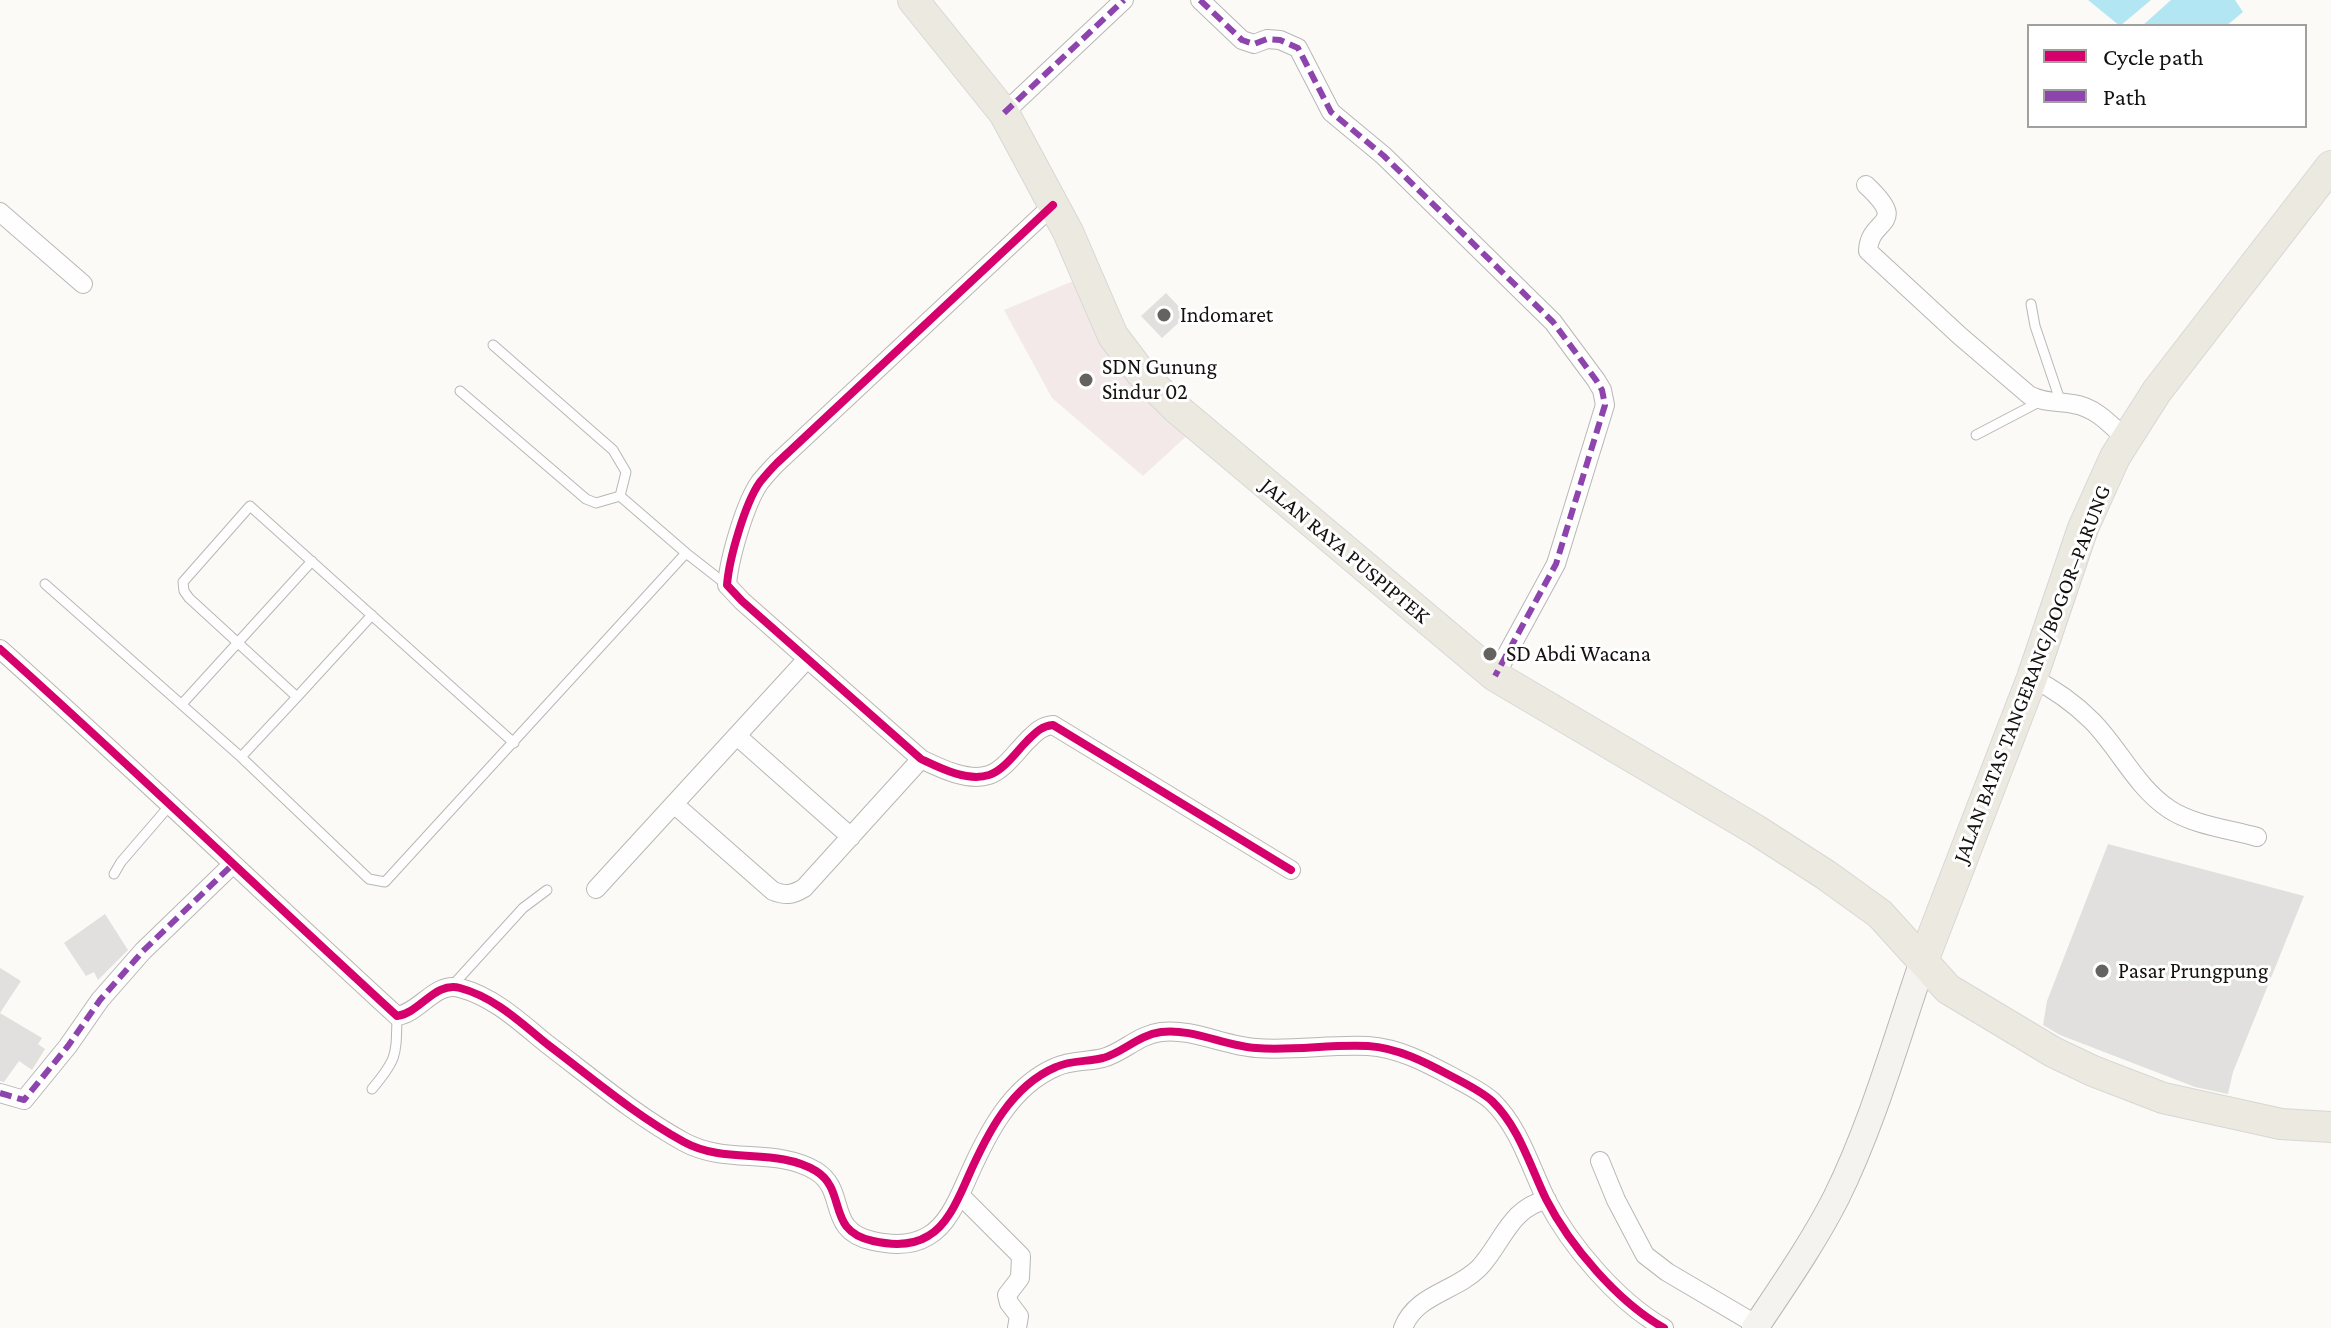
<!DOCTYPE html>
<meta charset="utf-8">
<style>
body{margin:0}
#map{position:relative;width:2331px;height:1328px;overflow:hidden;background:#fbfaf6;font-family:"Crimson Pro",serif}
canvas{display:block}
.legend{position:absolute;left:2027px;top:24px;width:280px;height:104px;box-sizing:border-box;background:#fff;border:2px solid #a1a09f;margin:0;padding:10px 14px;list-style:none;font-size:24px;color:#131210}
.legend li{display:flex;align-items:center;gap:16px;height:40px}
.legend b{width:40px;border:2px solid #a1a09f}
</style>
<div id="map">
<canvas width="2331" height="1328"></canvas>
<ul class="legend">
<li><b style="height:10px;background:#d6006c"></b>Cycle path</li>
<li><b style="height:10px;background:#8e44ad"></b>Path</li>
</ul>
</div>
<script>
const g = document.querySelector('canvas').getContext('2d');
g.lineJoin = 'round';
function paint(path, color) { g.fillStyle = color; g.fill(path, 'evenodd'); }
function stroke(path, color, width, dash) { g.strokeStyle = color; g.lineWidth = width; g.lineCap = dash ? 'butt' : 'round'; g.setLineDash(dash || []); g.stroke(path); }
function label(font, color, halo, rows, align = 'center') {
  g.font = font + ' "Crimson Pro",serif'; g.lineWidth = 6; g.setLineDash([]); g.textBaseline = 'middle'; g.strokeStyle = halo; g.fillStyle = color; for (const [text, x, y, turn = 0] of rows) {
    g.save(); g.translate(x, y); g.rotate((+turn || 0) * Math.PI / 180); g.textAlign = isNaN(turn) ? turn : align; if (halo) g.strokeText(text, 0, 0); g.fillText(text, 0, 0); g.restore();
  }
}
const education = new Path2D(`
 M1073 281 1110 361 1190 433 1143 476 1052 398 1004 310Z`);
const water = new Path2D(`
 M2088 0H2151L2120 26Z
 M2171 0H2235L2243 12 2226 26H2142Z`);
const building = new Path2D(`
 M1166 293 1187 315 1162 338 1141 316Z
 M2108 844 2304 896 2233 1072 2228 1094 2195 1087 2060 1035 2043 1025 2047 1001Z
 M105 914 128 950 98 980 94 972 86 976 64 943Z
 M0 968 21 981 0 1013 42 1038 38 1044 45 1049 32 1070 19 1061 4 1082 0 1081Z`);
const lane = new Path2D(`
 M2031 304 2035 326 2061 403
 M493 345 613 450 626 472 620 496
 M460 391 586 499 596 503 620 496 686 553 727 585
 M1976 435 2041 401
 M45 584 241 757 369 879 385 882 686 553
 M297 697 372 615
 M182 704 312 561
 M241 757 297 697 189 598 184 591 183 582 250 506 514 743
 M114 874 121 862 171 804
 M452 986 523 908 547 890
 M372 1089C398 1058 396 1055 397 1016`);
const street = new Path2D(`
 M1200 0 1242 40 1254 44 1267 39 1280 40 1298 48 1331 112 1384 156 1553 322 1596 380 1602 390 1605 405 1556 564 1495 676
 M1004 113 1124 0
 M1866 185C1911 227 1869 217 1868 251L1960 336 2029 395C2044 403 2057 401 2073 404 2095 407 2110 424 2126 439
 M1053 205 777 463C771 469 765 476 760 482 745 503 729 559 727 585L742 601 921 759C940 768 967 782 989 775 1004 770 1016 752 1027 741 1035 733 1041 726 1053 725L1291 870
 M0 212 83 284
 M0 649C134 769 264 894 397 1016 420 1013 435 981 460 988 494 997 520 1022 547 1044 592 1078 635 1115 684 1142 726 1165 776 1147 816 1171 848 1191 825 1231 873 1241 891 1245 912 1246 928 1236 948 1225 959 1197 968 1177 987 1134 1011 1086 1056 1067 1071 1060 1087 1062 1103 1058 1124 1052 1138 1035 1161 1032 1192 1028 1225 1046 1256 1048 1293 1051 1331 1044 1368 1046 1398 1048 1425 1062 1451 1076 1464 1083 1481 1091 1492 1101 1519 1127 1530 1166 1546 1199 1570 1246 1618 1302 1664 1328
 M2032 678C2054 689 2074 703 2092 721 2119 748 2136 787 2169 809 2193 825 2228 829 2257 837
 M737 736 851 837
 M674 804 773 891C786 896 792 895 804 888L921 759
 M596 889 807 659
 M0 1093 24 1100 68 1046 100 1000 143 951 232 865
 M1600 1161 1616 1200 1645 1255 1667 1272 1757 1325
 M960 1195 1021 1256 1020 1278 1007 1295 1009 1303 1019 1316 1017 1328
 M1403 1328C1416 1294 1455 1292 1479 1268 1502 1244 1510 1207 1547 1200`);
const secondary = new Path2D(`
 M1755 1328C1783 1286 1813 1243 1836 1198 1873 1123 1896 1040 1923 961`);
const primary = new Path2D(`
 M913 0 1004 113 1068 232 1113 336 1141 373 1176 408 1495 676 1756 830 1826 875 1880 914 1948 989 2053 1052 2093 1071 2163 1098 2281 1124 2331 1127
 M1923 961 2032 678 2083 528 2115 457 2157 391 2331 166`);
const quiet = new Path2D(`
 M1200 0 1242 40 1254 44 1267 39 1280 40 1298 48 1331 112 1384 156 1553 322 1596 380 1602 390 1605 405 1556 564 1495 676
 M1004 113 1124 0
 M0 1093 24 1100 68 1046 100 1000 143 951 232 865`);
const cycleway = new Path2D(`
 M1053 205 777 463C771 469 765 476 760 482 745 503 729 559 727 585L742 601 921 759C940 768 967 782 989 775 1004 770 1016 752 1027 741 1035 733 1041 726 1053 725L1291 870
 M0 649C134 769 264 894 397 1016 420 1013 435 981 460 988 494 997 520 1022 547 1044 592 1078 635 1115 684 1142 726 1165 776 1147 816 1171 848 1191 825 1231 873 1241 891 1245 912 1246 928 1236 948 1225 959 1197 968 1177 987 1134 1011 1086 1056 1067 1071 1060 1087 1062 1103 1058 1124 1052 1138 1035 1161 1032 1192 1028 1225 1046 1256 1048 1293 1051 1331 1044 1368 1046 1398 1048 1425 1062 1451 1076 1464 1083 1481 1091 1492 1101 1519 1127 1530 1166 1546 1199 1570 1246 1618 1302 1664 1328`);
const markers = [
 [1164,315,8,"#646360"],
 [1086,380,8,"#646360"],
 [1490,654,8,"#646360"],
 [2102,971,8,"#646360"]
];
const poiNames = [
 ["Indomaret",1180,315],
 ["SDN Gunung",1102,367],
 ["Sindur 02",1102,392],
 ["SD Abdi Wacana",1506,654],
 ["Pasar Prungpung",2118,971]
];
const streetNames = [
 ["JALAN RAYA PUSPIPTEK",1345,551,40],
 ["JALAN BATAS TANGERANG/BOGOR–PARUNG",2032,674,-69]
];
paint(education, '#f3e9e9');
paint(water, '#b3e6f3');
paint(building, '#e1e0df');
stroke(lane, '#b8b7b5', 11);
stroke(street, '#b8b7b5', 20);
stroke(secondary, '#b8b7b5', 28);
stroke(primary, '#d8d7d5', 32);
stroke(lane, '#fefefe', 9);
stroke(street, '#fefefe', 18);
stroke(secondary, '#f5f3ef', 26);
stroke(primary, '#ece9e1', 30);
stroke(quiet, '#8e44ad', 6, [12, 6]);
stroke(cycleway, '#d6006c', 8);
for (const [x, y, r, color] of markers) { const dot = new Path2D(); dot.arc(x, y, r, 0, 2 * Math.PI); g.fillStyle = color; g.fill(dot); stroke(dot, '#fff', 3); }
label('22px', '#131210', '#fff', poiNames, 'left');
label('22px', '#131210', '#fff', streetNames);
</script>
